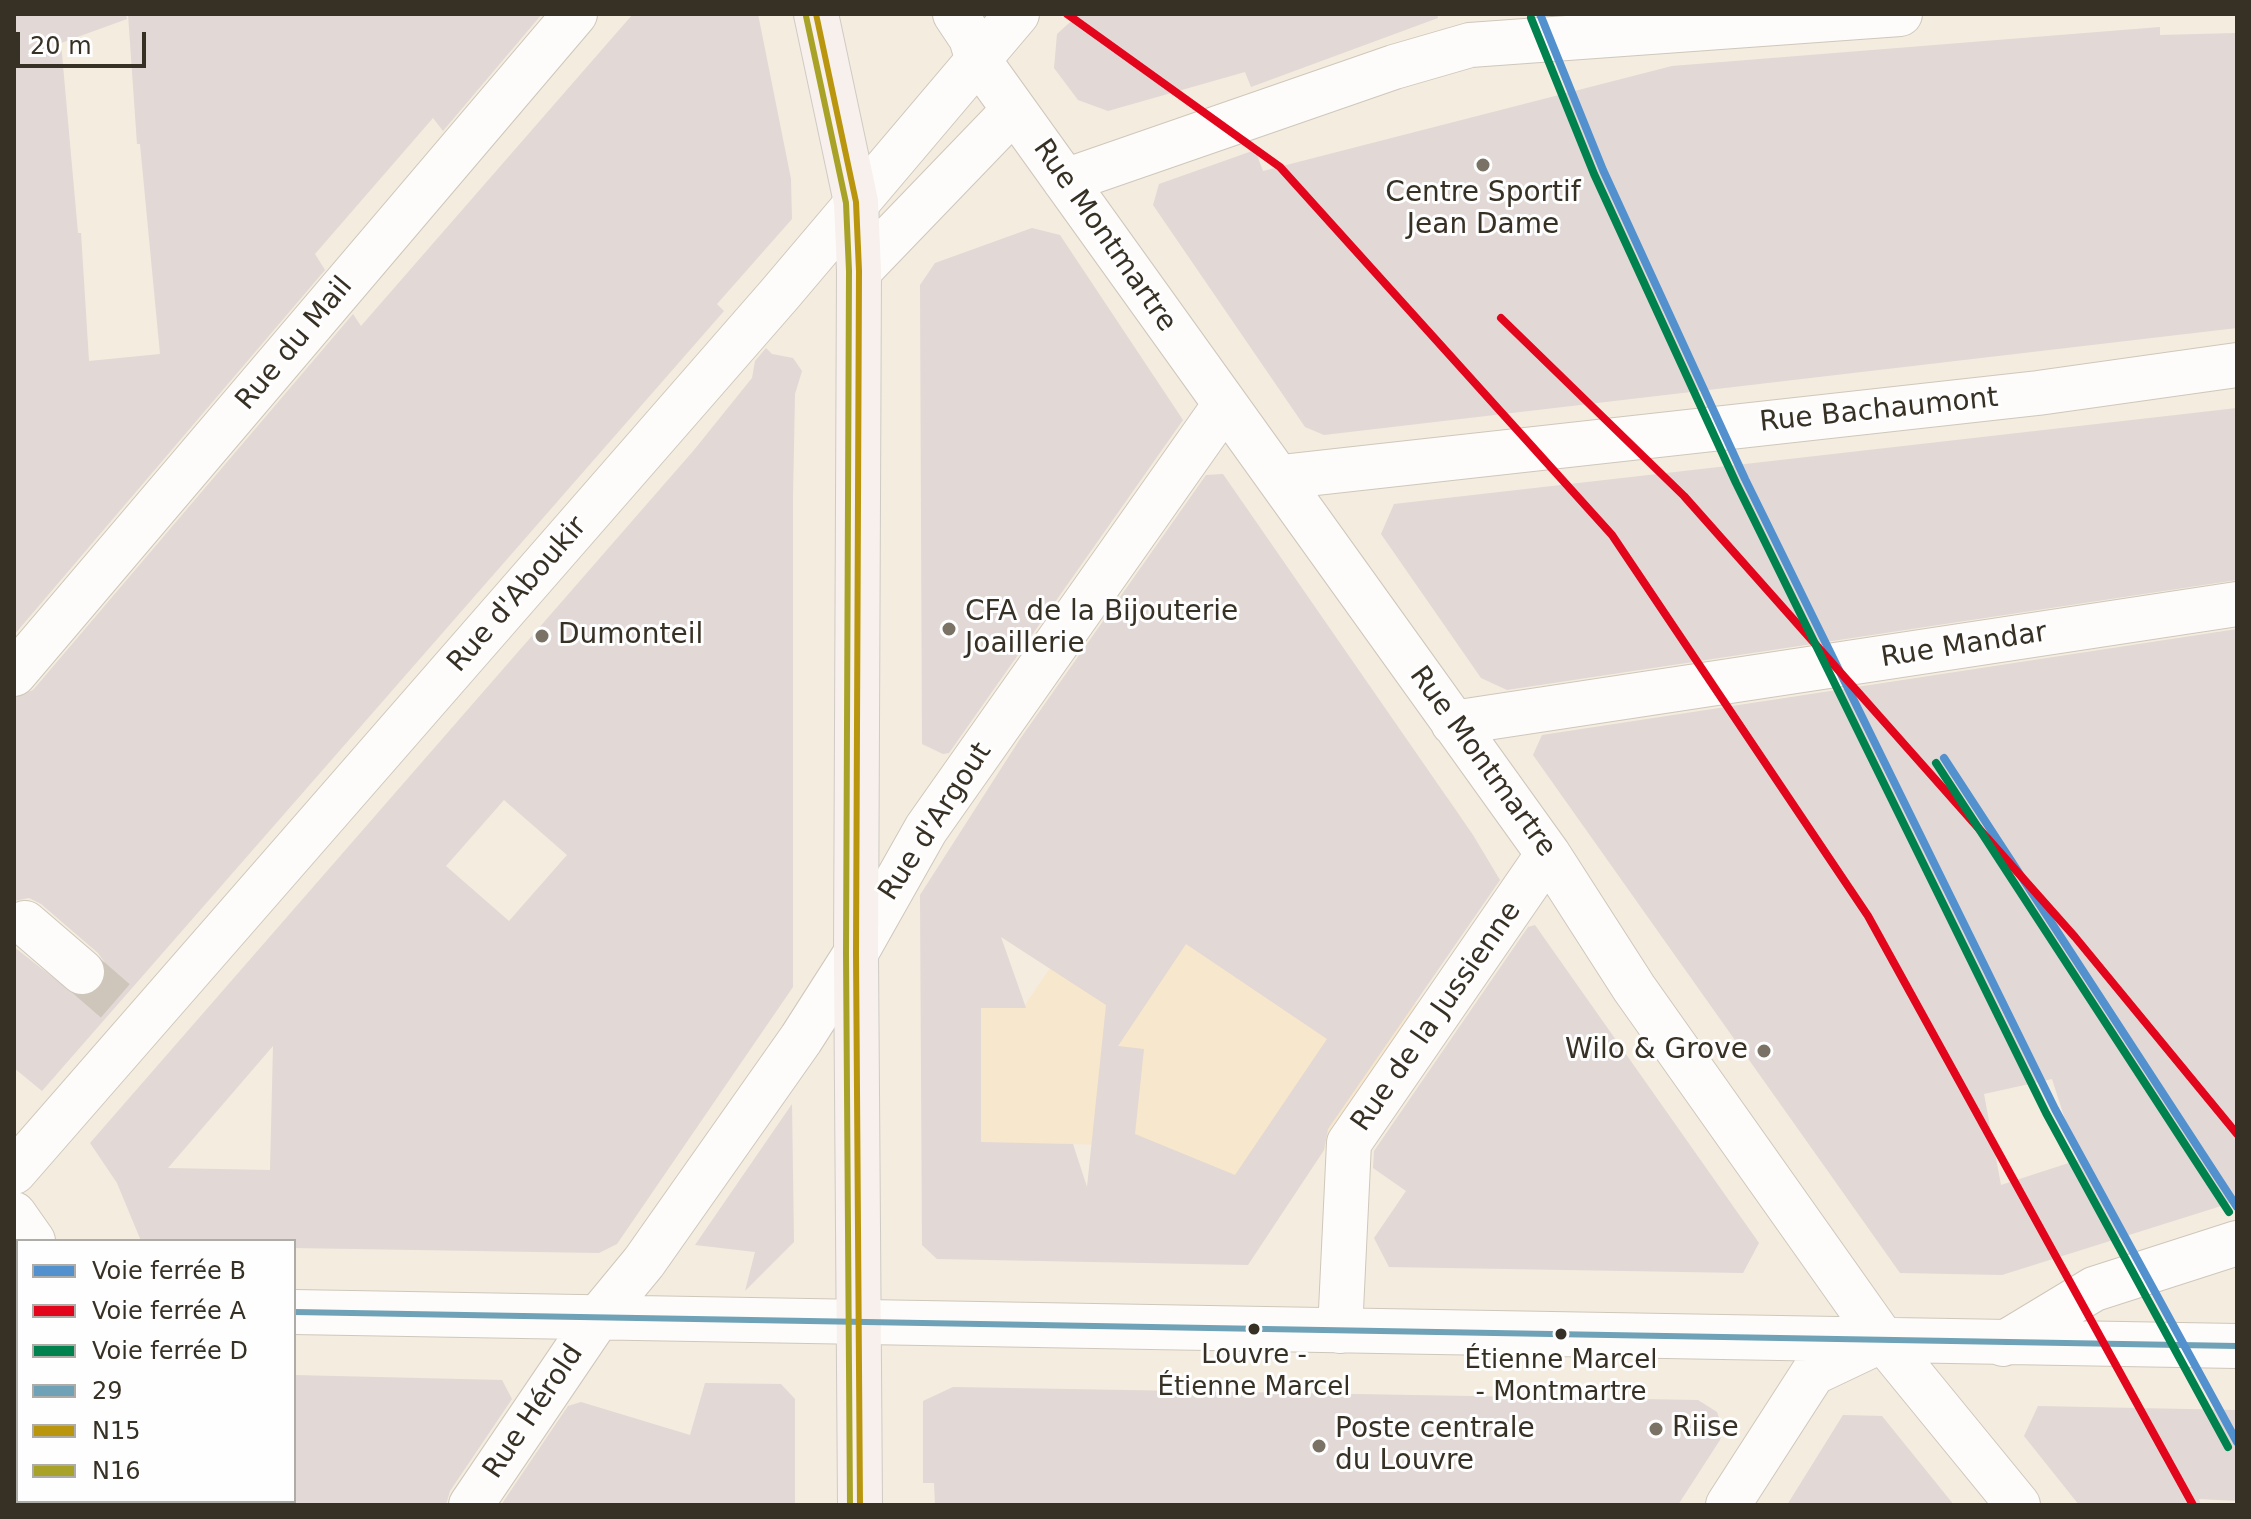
<!DOCTYPE html>
<meta charset="utf-8">
<style>
body{margin:0}
#map{position:relative;width:2251px;height:1519px;overflow:hidden;background:#f4ecdf;font-family:"DejaVu Sans",sans-serif}
canvas{display:block}
.frame{position:absolute;inset:0;border:16px solid #373024;pointer-events:none}
.legend{position:absolute;left:16px;top:1239px;width:280px;height:264px;box-sizing:border-box;background:#fefefe;border:2px solid #aeaca7;margin:0;padding:10px 14px;list-style:none;font-size:24px;color:#373024}
.legend li{display:flex;align-items:center;gap:16px;height:40px}
.legend b{width:40px;border:2px solid #aeaca7}
.scale{position:absolute;left:16px;top:32px;width:130px;height:36px;box-sizing:border-box;border:4px solid #373024;border-top:0;padding-left:10px;font-size:24px;line-height:28px;white-space:nowrap;color:#373024;-webkit-text-stroke:6px #fefefe;paint-order:stroke}
</style>
<div id="map">
<canvas width="2251" height="1519"></canvas>
<div class="frame"></div>
<ul class="legend">
<li><b style="height:10px;background:#5291ce"></b>Voie ferrée B</li>
<li><b style="height:10px;background:#e3051c"></b>Voie ferrée A</li>
<li><b style="height:10px;background:#00824e"></b>Voie ferrée D</li>
<li><b style="height:10px;background:#6fa2b6"></b>29</li>
<li><b style="height:10px;background:#b9960e"></b>N15</li>
<li><b style="height:10px;background:#a8a328"></b>N16</li>
</ul>
<div class="scale">20 m</div>
</div>
<script>
const g = document.querySelector('canvas').getContext('2d');
g.lineJoin = 'round';
function paint(path, color) { g.fillStyle = color; g.fill(path, 'evenodd'); }
function stroke(path, color, width, dash) { g.strokeStyle = color; g.lineWidth = width; g.lineCap = dash ? 'butt' : 'round'; g.setLineDash(dash || []); g.stroke(path); }
function label(font, color, halo, rows, align = 'center') {
  g.font = font + ' "DejaVu Sans",sans-serif'; g.lineWidth = 6; g.setLineDash([]); g.textBaseline = 'middle'; g.strokeStyle = halo; g.fillStyle = color; for (const [text, x, y, turn = 0] of rows) {
    g.save(); g.translate(x, y); g.rotate((+turn || 0) * Math.PI / 180); g.textAlign = isNaN(turn) ? turn : align; if (halo) g.strokeText(text, 0, 0); g.fillText(text, 0, 0); g.restore();
  }
}
const built = new Path2D(`
 M1448 798 1461 817 1420 870 1369 968 1420 1008 1278 1219 1238 1194 1113 1145 923 1141 990 977 1025 1005 1084 918 1413 846Z`);
const building = new Path2D(`
 M14 14H126L127 19 61 43 78 233H81L89 361 160 354 140 144H137L128 14H542L443 131 433 118 315 254 325 270 14 635Z
 M633 14H758L791 179 792 219 717 304 724 311 42 1091 14 1068V947L77 996H90L100 989 107 976 105 963 98 953 41 904 29 898 14 901V698L33 690 353 314 361 326Z
 M1079 14H1437L1438 18 1251 87 1245 72 1108 111 1078 100 1054 68 1057 34Z
 M2160 27V35L2237 33V328L1324 435 1305 427 1153 205 1159 184 1255 150 1263 171 1672 66Z
 M1032 228 1060 235 1183 420 949 753 943 754 922 744 920 285 935 263Z
 M766 348 772 354 793 358 802 371 795 394 793 496V987L617 1244 599 1253 294 1248V1241H141L117 1183 90 1143 694 450 752 378 755 361ZM504 800 567 855 509 921 446 866ZM273 1046 270 1170 168 1168Z
 M2237 408V580L1507 690 1481 678 1381 534 1394 504Z
 M1223 474 1473 835 1500 880 1328 1129 1324 1150 1248 1265 937 1259 922 1245 920 895 1020 739 1206 475ZM1001 937 1106 1005 1087 1187 1073 1144 981 1142V1008H1026ZM1186 944 1327 1039 1235 1175 1135 1134 1144 1049 1118 1046Z
 M2237 629V1201L2002 1275 1900 1273 1533 755 1542 735ZM2052 1079 2078 1160 2001 1185 1984 1094Z
 M1535 925 1759 1243 1743 1273 1389 1267 1374 1238 1406 1191 1373 1168 1374 1151 1528 927Z
 M792 1104 794 1242 745 1291 755 1252 695 1245Z
 M294 1375 502 1380 512 1399 450 1491 446 1505H294Z
 M705 1383 781 1384 795 1399V1505H501L568 1406 581 1402 690 1435Z
 M953 1387 1698 1400 1717 1412 1723 1429 1720 1440 1678 1505H935L934 1483H923V1401Z
 M2038 1406 2237 1410V1501L2199 1499 2201 1505H2079L2024 1436Z
 M1843 1415 1882 1416 1954 1505H1787Z`);
const minorTunnel = new Path2D(`
 M82 972 119 1004`);
const minor = new Path2D(`
 M955 14 971 38 977 58 1548 854 1634 988 1883 1340 2018 1505
 M1065 181 1394 67 1470 45 1900 14
 M859 271 1014 110
 M1281 477 2038 393 2237 365
 M14 674 575 14
 M1453 723 2237 604
 M25 923 82 972
 M14 1172 779 295 1017 14
 M14 1214 33 1241
 M294 1312 2237 1346
 M1340 1331 1349 1143 1548 854
 M2003 1344 2094 1289 2237 1243
 M14 1417 18 1413
 M471 1505 597 1319 644 1262 801 1039 856 953 926 829 1224 406
 M1728 1505 1813 1373 1872 1345`);
const major = new Path2D(`
 M816 14 856 202 859 271 856 953 860 1505`);
const bus1 = new Path2D(`
 M294 1312 2237 1346`);
const bus2 = new Path2D(`
 M816 14 856 202 859 271 856 953 860 1505`);
const bus3 = new Path2D(`
 M806 16 846 203 849 271 846 953 850 1505`);
const rail1 = new Path2D(`
 M1540 14 1603 170 1745 479 2055 1109 2237 1442
 M1944 758 2237 1207`);
const rail2 = new Path2D(`
 M1067 14 1280 167 1612 535 1868 916 2193 1505
 M1501 318 1684 496 2075 937 2237 1134`);
const rail3 = new Path2D(`
 M1531 18 1594 174 1736 483 2046 1113 2228 1447
 M1936 763 2229 1212`);
const markers = [
 [1483,165,8,"#797265"],
 [949,629,8,"#797265"],
 [542,636,8,"#797265"],
 [1764,1051,8,"#797265"],
 [1254,1329,7,"#373024"],
 [1561,1334,7,"#373024"],
 [1656,1429,8,"#797265"],
 [1319,1446,8,"#797265"]
];
const busNames = [
 ["Louvre -",1254,1356],
 ["Étienne Marcel",1254,1388],
 ["Étienne Marcel",1561,1361],
 ["- Montmartre",1561,1393]
];
const poiNames = [
 ["Centre Sportif",1483,194,"center"],
 ["Jean Dame",1483,226,"center"],
 ["CFA de la Bijouterie",965,613],
 ["Joaillerie",965,645],
 ["Dumonteil",558,636],
 ["Wilo & Grove",1748,1051,"right"],
 ["Riise",1672,1429],
 ["Poste centrale",1335,1430],
 ["du Louvre",1335,1462]
];
const streetNames = [
 ["Rue Montmartre",1104,236,55],
 ["Rue du Mail",295,344,-50],
 ["Rue Bachaumont",1879,411,-6],
 ["Rue d'Aboukir",518,595,-49],
 ["Rue Mandar",1964,646,-9],
 ["Rue Montmartre",1482,762,54],
 ["Rue d'Argout",936,822,-57],
 ["Rue de la Jussienne",1437,1017,-55],
 ["Rue Hérold",534,1412,-56]
];
paint(built, '#f7e7cc');
paint(building, '#e2d8d5');
stroke(minorTunnel, '#cec6ba', 44, [44, 22]);
stroke(minor, '#cec7bb', 46);
stroke(major, '#cfcac4', 46);
stroke(minor, '#fdfcfa', 44);
stroke(major, '#f7f0ec', 44);
stroke(bus1, '#6fa2b6', 6);
stroke(bus2, '#b9960e', 6);
stroke(bus3, '#a8a328', 6);
stroke(rail1, '#5291ce', 8);
stroke(rail2, '#e3051c', 8);
stroke(rail3, '#00824e', 8);
for (const [x, y, r, color] of markers) { const dot = new Path2D(); dot.arc(x, y, r, 0, 2 * Math.PI); g.fillStyle = color; g.fill(dot); stroke(dot, '#fefefe', 3); }
label('26px', '#373024', '#fefefe', busNames);
label('28px', '#373024', '#fefefe', poiNames, 'left');
label('28px', '#373024', '#fefefe', streetNames);
</script>
